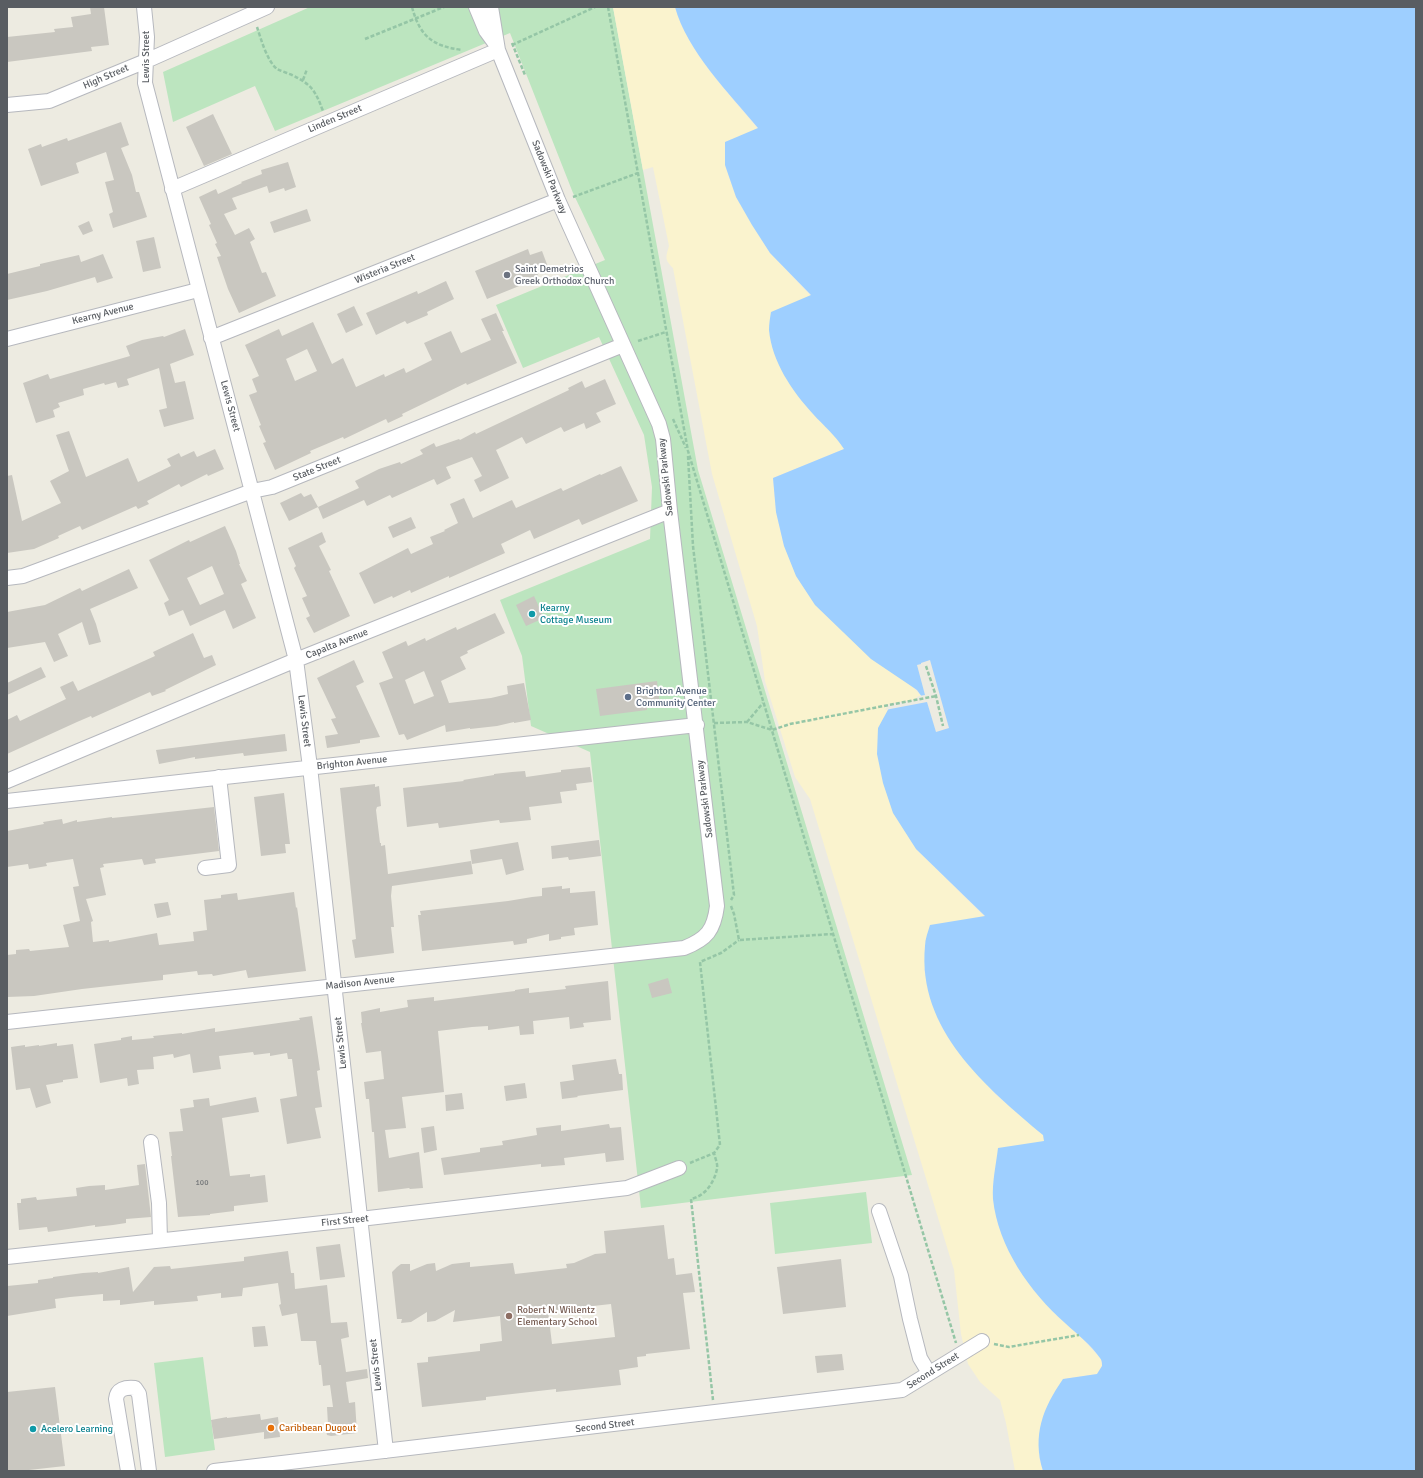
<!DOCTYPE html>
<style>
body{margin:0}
#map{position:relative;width:1423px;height:1478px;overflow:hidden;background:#edebe1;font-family:Signika,sans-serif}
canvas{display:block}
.frame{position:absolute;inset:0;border:8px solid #595d62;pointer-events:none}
</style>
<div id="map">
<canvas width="1423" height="1478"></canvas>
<div class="frame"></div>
</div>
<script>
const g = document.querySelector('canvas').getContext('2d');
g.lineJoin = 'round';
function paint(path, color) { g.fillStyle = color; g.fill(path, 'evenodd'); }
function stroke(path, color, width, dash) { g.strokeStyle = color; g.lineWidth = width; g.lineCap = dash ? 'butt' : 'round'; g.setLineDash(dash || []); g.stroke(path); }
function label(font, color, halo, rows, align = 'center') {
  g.font = font + ' Signika,sans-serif'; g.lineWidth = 4; g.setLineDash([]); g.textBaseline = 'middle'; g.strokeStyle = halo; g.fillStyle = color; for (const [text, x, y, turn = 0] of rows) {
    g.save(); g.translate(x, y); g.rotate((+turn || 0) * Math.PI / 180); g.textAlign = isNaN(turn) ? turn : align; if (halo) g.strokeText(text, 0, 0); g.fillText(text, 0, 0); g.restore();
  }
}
const green = new Path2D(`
 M310 7H613L698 470 912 1175 641 1208 590 752 531 726 522 656 500 600 650 539 652 487 644 435 599 337 523 368 496 305 605 260 573 193 510 33 275 131 255 86 173 122 163 72Z
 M866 1192 872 1243 775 1254 770 1203Z
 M203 1357 215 1450 165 1457 154 1363Z`);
const sand = new Path2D(`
 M613 7H675C687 51 729 93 758 129L725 142V165L736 197 770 253 811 296 813 413 837 438 844 449 773 478 776 512 784 546 922 697 916 849 985 917 924 969 931 998 942 1028 995 1094 1043 1135 1044 1141 994 1175 993 1199 998 1225 1052 1311 1079 1335 1101 1359 1102 1366 1097 1374 1063 1379 1039 1457 1043 1471H1015L1006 1423 1000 1400 980 1382 968 1364 961 1334 954 1270 810 799 795 777 765 681 757 626 712 474 673 268C664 259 666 257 669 246L653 167 643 170Z`);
const water = new Path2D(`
 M675 7H1416V1471H1043C1032 1435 1043 1408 1063 1379L1097 1374 1102 1366C1102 1363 1102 1360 1100 1358 1091 1345 1077 1334 1065 1323 1030 1292 998 1247 993 1199 992 1182 996 1165 998 1148L1044 1141 1043 1135C986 1087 917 1030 925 946 925 939 928 932 930 925L985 916 916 849 893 813 883 783 877 754 878 728 890 706 913 702 922 697 917 690 871 659 815 605 796 576 784 546 776 512 773 478 844 449C835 435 824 426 813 414 792 391 772 362 769 330 769 324 770 318 771 312L811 295 770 253 752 225 736 197 725 165V142L758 128C729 93 687 51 675 7Z`);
const pier = new Path2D(`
 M930 660 949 728 936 732 927 702 885 710 889 704 913 700 919 696 925 695 917 665 921 664V663Z`);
const building = new Path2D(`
 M90 7H104L109 45 91 47 92 51 7 62V37L55 32 54 29 73 27 71 17 91 14Z
 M213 114 232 154 204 166 186 127Z
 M121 122 129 145 121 148 132 175 136 192H139L147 217 113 228 109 214 113 212 105 182 114 180 106 152 76 163 79 173 41 186 28 149 41 144 42 147 67 138 68 141Z
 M288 162 296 187 285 191 284 188 269 193 267 186 232 198 237 209 224 214 235 235 249 228 255 239 250 242 262 273 266 272 276 296 239 313 228 289 217 257 221 256 215 244 217 243 209 225 211 224 199 197 216 189 218 194 242 183 241 182 262 174 261 170Z
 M307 209 311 221 274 233 270 222Z
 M89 221 93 231 83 235 78 226Z
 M154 237 161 268 143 272 136 241Z
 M528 249 530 255 542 251 548 267 537 272 539 278 487 299 475 271Z
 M103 254 113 278 97 283 95 277 47 291 7 300V274L40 266V264L79 255 81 262Z
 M446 281 454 299 427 312 428 315 407 324 405 321 376 335 366 313 417 291 418 294Z
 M354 306 363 325 346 333 337 314Z
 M496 313 504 331H502L517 363 467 385 466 383 402 414 403 416 388 423 386 419 344 439 343 437 310 451 311 453 275 470 263 443 266 442 259 426 261 425 249 395 257 392 252 379 259 376 245 345 279 329 282 336 313 322 332 364 343 358 356 387 384 374 385 377 404 368 406 373 432 360 424 343 451 331 461 353 491 340 481 319ZM307 349 317 371 295 381 286 359Z
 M185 329 194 355 170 364 175 383 185 381 194 419 164 427 159 410 167 408 159 368 127 379 129 385 118 388 116 382 105 385 104 383 83 389 84 395 58 403 60 407 53 410 55 417 36 423 23 383 48 374 50 379 130 356 126 346 142 340 163 336 164 337Z
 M605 379 616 404 596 413 601 422 586 429 584 423 564 432 561 427 526 444 522 437 496 450 509 478 480 492 474 480 482 476 472 457 446 467 451 478 437 485 434 479 392 498 390 495 367 506 364 500 323 519 318 507 359 488 355 481 379 469 400 462 401 464 423 454 420 450 434 443 436 447 459 439 460 440 475 432 476 434 569 390 568 388 582 381 585 388Z
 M69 431 86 477 128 458 138 482 171 466 167 459 179 453 181 457 194 451 197 457 215 449 224 469 208 476 207 474 181 487 179 484 147 501 149 504 138 509 136 506 82 530 80 526 58 536 59 538 34 549 7 553V476L12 475 22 521 61 503 50 481 69 471 56 435Z
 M621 466 638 501 582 525 579 519 534 539 530 530 501 544 505 553 449 578V576L411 593 410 590 393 598 392 596 374 604 359 573 408 548 411 554 433 544 430 537 445 531 444 530 458 523 450 504 464 498 473 518 512 500 516 508 561 488 563 491 600 474 601 475Z
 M301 493 304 497 311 494 318 507 289 521 280 503Z
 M411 517 416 528 393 538 388 527Z
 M225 526 236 551 240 564H239L247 581 241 584 256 618 233 629 225 610 190 626 183 610 169 616 164 603 169 600 149 560 189 540 190 542ZM212 566 224 594 200 605 187 578Z
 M322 532 326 542 319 546 331 570 329 571 350 616 314 633 306 618 310 616 302 598 307 596 294 568 296 566 288 548Z
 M129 569 138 588 90 609 96 624 101 642 89 645 82 622 58 634 68 656 54 662 45 642 7 648V612L45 605 80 588 82 591Z
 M534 596 544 618 526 626 516 605Z
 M495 613 505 633 467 651 468 653 460 657 466 669 441 681 449 703 491 698 508 694 507 686 524 683 531 720 514 723V722L497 726 470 729V728L446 732 445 725 407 740 404 734 399 735 379 683 393 678 382 652 406 641 408 646 425 638 426 641 456 627 457 630ZM424 671 434 696 414 704 405 680Z
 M193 633 204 658 212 655 216 665 165 690 166 691 152 696 150 692 92 718 91 716 77 722 7 754V720L17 715 20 721 66 699 60 687 73 681 78 691 155 656 153 652Z
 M354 660 364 682 356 686 380 737 360 740V743L327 748 325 736 338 734 331 719 336 718 317 678Z
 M41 667 46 677 7 695V683Z
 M657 681 660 706 647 708V710L600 716 596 689Z
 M285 734 287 751 244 756 243 753 195 759V757L159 764 156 750Z
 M590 767 592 782 576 784 577 790 560 792 562 803 529 807 531 820 500 823 499 820 439 828 438 823 407 827 403 788 464 781 463 780 494 775V774L512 772 525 771 526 777 561 772V770Z
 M375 784V787L379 786 381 806 377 807 376 810 380 843H381V846L385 845 388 874 471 861 473 874 392 886 391 896 394 927H391L394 953 355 958 352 940 356 939 340 788Z
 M284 793 290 844H285L286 853 261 856 254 797Z
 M214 807 219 851 155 859 156 863 144 865 142 859 103 864 104 867 100 868 106 895 86 899 93 921 91 922 93 942 109 940V942L157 933 159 945 194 941 193 932 207 930 204 900 221 898V895L237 893 238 900 294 892 296 908 297 907 299 921 306 971 248 978 246 970 213 976 212 974 198 975 197 971 163 975V980L82 989 34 996 7 997V955L16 954V950L29 949 30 951 69 947 63 925 80 921 73 887 79 886 73 859 46 863 47 866 29 869 28 864 7 867V831L44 824 43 822 62 819 63 824 77 820V822L112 817V818L132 816Z
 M599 840 601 856 569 860 568 857 552 859 551 846Z
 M518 842 524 870 506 875 502 859 472 864 470 850Z
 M562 886V889L570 888V893L595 891 598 925 574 928 575 935 561 937V939L549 941V934L527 939V943L514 945 513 941 422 951 418 915H421L420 911 508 901 532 897 542 896V888Z
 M168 902 171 915 157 918 154 904Z
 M668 978 672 993 652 998 648 984Z
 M608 981 611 1020 583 1023 584 1027 570 1029 569 1017 533 1021 534 1034 520 1035 519 1026 488 1030V1026L472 1027 438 1031 444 1092 402 1097 406 1128 385 1130 389 1158 419 1152 423 1188 410 1189 409 1188 378 1192 374 1132H372L369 1099H366L364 1082 384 1079 381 1051 366 1053 361 1023H362L361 1012 380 1008V1012L408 1007 407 1000 434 997V1001L515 991V990L529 988V993L566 989 565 986Z
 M312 1016 320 1070 317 1071 322 1107 315 1108 321 1138 287 1144 280 1099 297 1096 292 1059H288L287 1053 270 1056V1053L254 1055 253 1052 219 1056 221 1069 193 1073 190 1054 174 1058 173 1054 153 1057 154 1069 137 1070 139 1084 128 1086 127 1078 100 1083 94 1044 121 1040V1038L132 1036V1040L154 1038 153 1036 182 1033V1034L215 1028V1032L250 1027 300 1020 299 1018Z
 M57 1043V1046L73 1044 78 1078 63 1080V1082L46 1085 51 1103 36 1108 30 1088 16 1090 11 1047 25 1045V1047L39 1045V1046Z
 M616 1059 619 1074H622L623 1090 577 1096 578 1097 562 1099 560 1082 574 1080 572 1065Z
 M525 1083 527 1098 506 1101 504 1086Z
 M462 1093 464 1109 446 1111 445 1095Z
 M256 1097 259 1112 222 1118 230 1176 250 1174V1177L265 1175 268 1202 234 1206V1211L210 1214V1215L178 1217 171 1156H172L169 1132 183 1131 180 1109 194 1107 193 1100 209 1098 210 1106Z
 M609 1124 610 1128 621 1127 624 1160 606 1162 605 1153 564 1158 565 1165 541 1167V1164L444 1175 441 1158 480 1152V1148L503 1145 502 1141 537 1135 536 1128 561 1125V1131Z
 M434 1126 437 1150 424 1153 421 1128Z
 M145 1164 151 1217 126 1219V1223L113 1225 95 1227V1225L48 1232 47 1227 19 1230 17 1203H21V1199L36 1197 37 1200 77 1196 76 1188 89 1186 105 1185V1190L139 1185 137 1165Z
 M664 1225 668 1259 674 1258 676 1275 692 1273 695 1292 683 1293 690 1349 646 1354V1356L637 1357 638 1367 619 1370 621 1385 556 1392V1389L486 1397V1400L422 1407 417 1363 428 1362V1357L480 1351V1344L502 1341 500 1316 453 1322 455 1310 435 1321 427 1322V1312L411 1322 401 1323 402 1319H397L392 1272 397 1267 401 1264H410V1271L427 1264 435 1263 436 1271 452 1264 470 1262V1267L513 1263 515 1274 567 1268 566 1264 574 1263 595 1254 606 1253 604 1231ZM611 1304 615 1337 552 1344 548 1311Z
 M340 1244 345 1277 320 1280 316 1247Z
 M288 1251 291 1273H294L295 1289 327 1285 331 1323 347 1322 349 1337 341 1339 346 1372 367 1369 368 1378 346 1382 349 1403 355 1402 357 1433 331 1436 327 1435 325 1426 328 1425 327 1407H333L330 1385 323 1386 321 1365H319L316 1341H301L297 1313 282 1316 279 1305 281 1304 278 1283 243 1288 242 1296 221 1298V1293L197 1296 198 1301 154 1305V1301L120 1305V1300L103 1301V1294L70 1297 55 1299 56 1308 7 1316V1286L38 1283V1280L53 1278V1277L83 1273 98 1272V1273L129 1267 133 1292 154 1267 170 1266 171 1269 244 1261V1257Z
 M841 1259 846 1307 783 1314 777 1267Z
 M265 1326 268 1346 254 1347 252 1327Z
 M842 1354 844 1370 817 1373 815 1356Z
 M55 1387 65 1466 20 1471H7V1392Z
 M260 1414 261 1420 278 1417 280 1437 264 1439V1432L214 1439 211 1420 227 1417V1418Z`);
const path = new Path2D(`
 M412 7C420 37 433 46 462 50
 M608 7 688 451 956 1343
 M257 27C261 39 267 61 277 69 281 71 287 73 292 75 312 85 315 90 323 111
 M365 39 444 7
 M512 43 525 75
 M512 45 595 7
 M303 80 307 69
 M573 197 638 173
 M638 341 666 332
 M673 419 686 448
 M688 456 693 546 734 895 731 900
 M926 666 936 696 943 726
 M747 722 763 703
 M714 723 747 722 772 730 790 724 936 696
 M731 906 734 914 739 940 833 934
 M690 1163 714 1153 720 1145 700 962 721 953 739 940
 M994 1344 1009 1347 1079 1335
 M713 1400 691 1199C705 1196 714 1183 717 1169 718 1164 715 1158 714 1153`);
const minor = new Path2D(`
 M144 7 147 37 145 83 296 660 310 767 386 1451
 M476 7 486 31 494 42
 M7 105 49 101 146 61 267 7
 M172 189 498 50
 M211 338 558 200
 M7 339 198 290
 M7 578 23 576 252 491 272 487 623 345
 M7 781 296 660 670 511
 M7 801 697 725
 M205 868 229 865 219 777
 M7 1022 684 948C707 939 714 930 717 906L670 511 663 439 659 424 558 200 498 50 491 7
 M151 1142 159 1203 160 1240
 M879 1211 901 1276 910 1319 920 1358 929 1373
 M7 1257 360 1219 627 1188 679 1168
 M128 1471 116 1399C117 1389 125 1387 135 1388L139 1394 149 1471
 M214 1471 902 1390 982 1341`);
const markers = [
 [507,275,4,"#6b7280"],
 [532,614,4,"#0f9aa8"],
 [628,697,4,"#5c6f8a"],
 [509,1316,4,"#8d6e63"],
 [271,1428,4,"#e8710a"],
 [33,1429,4,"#0f9aa8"]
];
const numberNames = [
 ["100",202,1183]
];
const streetNames = [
 ["Lewis Street",146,57,-90],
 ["High Street",106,77,-23],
 ["Linden Street",335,119,-23],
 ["Sadowski Parkway",549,177,68],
 ["Wisteria Street",385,269,-22],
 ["Kearny Avenue",103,314,-14],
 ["Lewis Street",230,406,75],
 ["State Street",317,469,-22],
 ["Sadowski Parkway",666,477,-96],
 ["Capalta Avenue",337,644,-22],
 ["Lewis Street",304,721,83],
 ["Brighton Avenue",352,763,-6],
 ["Sadowski Parkway",705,799,-97],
 ["Madison Avenue",360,983,-6],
 ["Lewis Street",341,1043,-96],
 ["First Street",345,1221,-6],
 ["Lewis Street",376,1365,-96],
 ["Second Street",933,1371,-32],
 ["Second Street",605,1426,-7]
];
const worshipNames = [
 ["Saint Demetrios",515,269],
 ["Greek Orthodox Church",515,281]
];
const cultureNames = [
 ["Kearny",540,608],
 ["Cottage Museum",540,620],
 ["Acelero Learning",41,1429]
];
const serviceNames = [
 ["Brighton Avenue",636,691],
 ["Community Center",636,703]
];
const educationNames = [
 ["Robert N. Willentz",517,1310],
 ["Elementary School",517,1322]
];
const foodNames = [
 ["Caribbean Dugout",279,1428]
];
paint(green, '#bce5bf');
paint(sand, '#faf3ce');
paint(water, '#9ecfff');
paint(pier, '#edebe1');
paint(building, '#c9c7c0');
stroke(minor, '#b6b8be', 16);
stroke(path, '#95c6a6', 2.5, [4, 2]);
stroke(minor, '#fff', 14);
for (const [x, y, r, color] of markers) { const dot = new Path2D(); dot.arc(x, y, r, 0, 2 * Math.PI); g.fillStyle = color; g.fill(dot); stroke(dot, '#fff', 1.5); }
label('8px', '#75787a', null, numberNames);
label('10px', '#595d62', '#fff', streetNames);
label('10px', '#5b616d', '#fff', worshipNames, 'left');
label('10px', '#0d838f', '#fff', cultureNames, 'left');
label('10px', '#4e5e75', '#fff', serviceNames, 'left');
label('10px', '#785e54', '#fff', educationNames, 'left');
label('10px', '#c56008', '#fff', foodNames, 'left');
</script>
